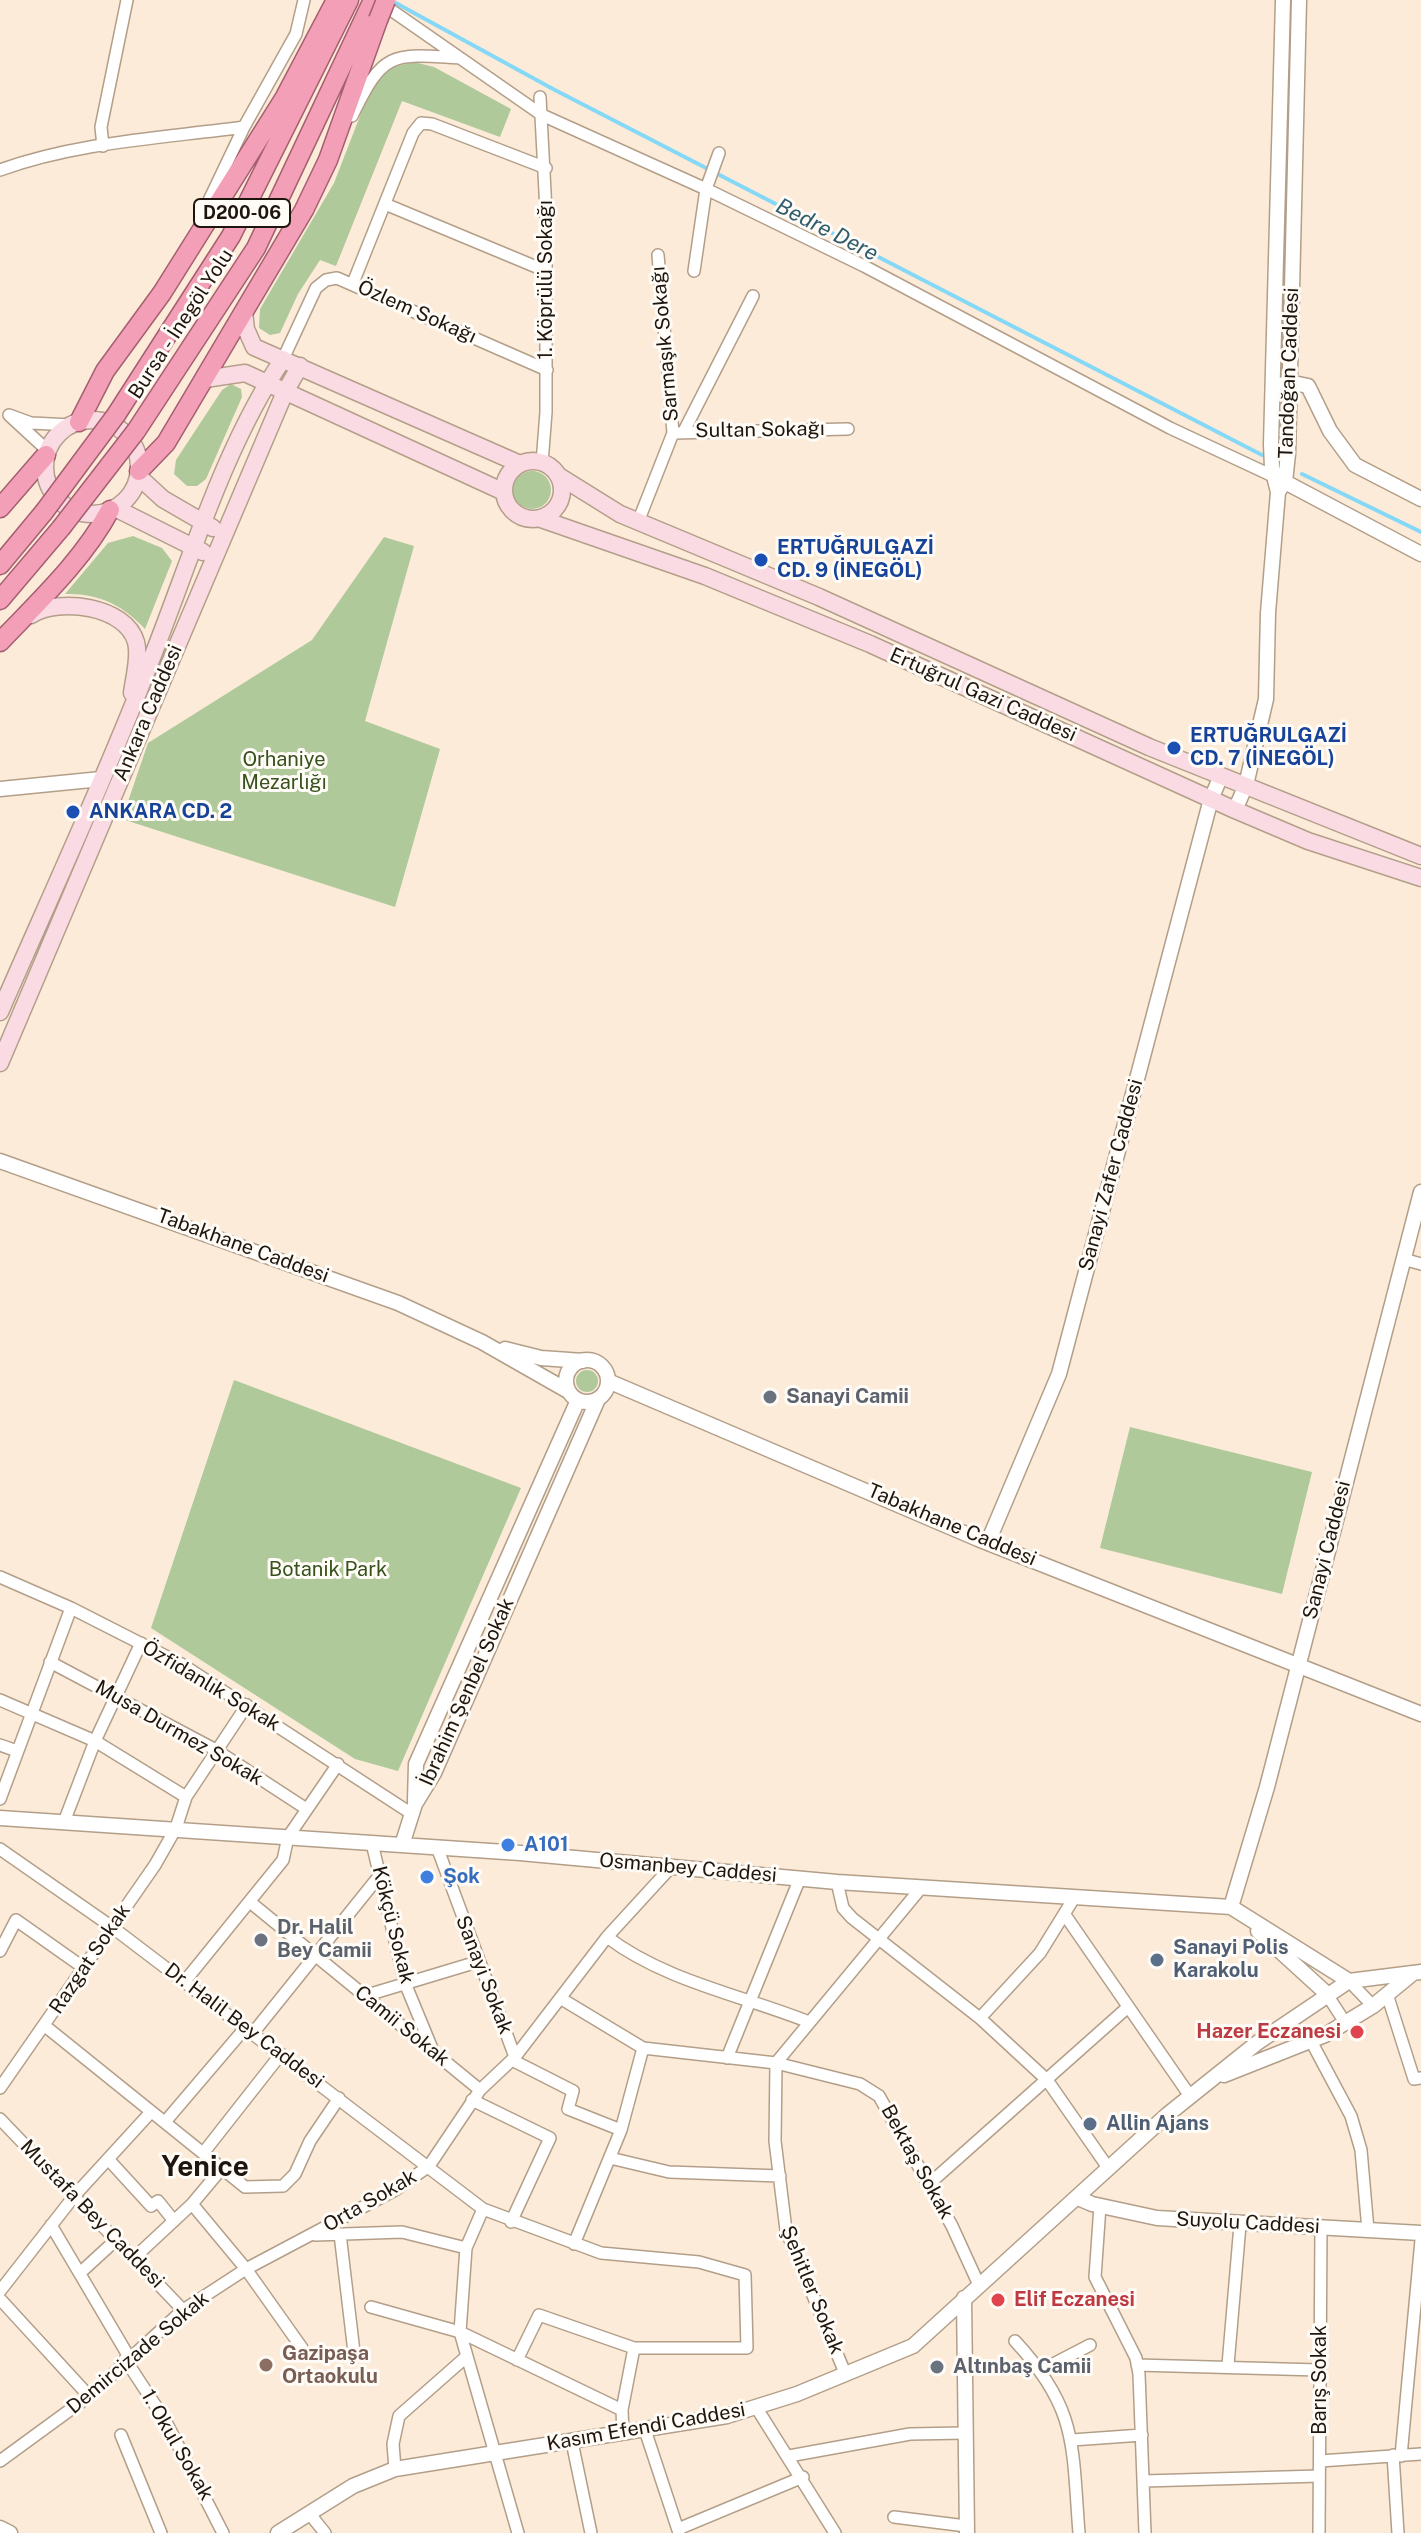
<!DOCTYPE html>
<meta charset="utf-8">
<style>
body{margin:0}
canvas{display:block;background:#fcebd8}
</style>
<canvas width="1421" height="2533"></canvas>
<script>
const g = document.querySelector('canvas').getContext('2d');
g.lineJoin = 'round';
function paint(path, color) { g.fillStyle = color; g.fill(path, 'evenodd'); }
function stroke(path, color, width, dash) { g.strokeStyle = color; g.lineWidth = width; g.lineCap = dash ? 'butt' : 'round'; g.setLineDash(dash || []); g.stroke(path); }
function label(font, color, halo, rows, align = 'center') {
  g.font = font + ' "Public Sans",sans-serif'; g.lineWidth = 6; g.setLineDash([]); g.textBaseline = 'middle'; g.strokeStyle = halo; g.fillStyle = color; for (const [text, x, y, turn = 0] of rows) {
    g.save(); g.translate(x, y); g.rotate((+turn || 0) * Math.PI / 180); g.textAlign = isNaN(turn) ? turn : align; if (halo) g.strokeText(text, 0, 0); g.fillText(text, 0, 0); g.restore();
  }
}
const green = new Path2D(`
 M1287 41H1292L1287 208 1283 207Z
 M414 62 434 67 511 109 500 137 402 101 336 266 320 260 298 294 280 333 270 335 259 328 260 309 334 183 374 80 394 67Z
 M1283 235H1287L1284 374H1279Z
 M231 384 241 389 242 397 206 479 197 486H187L174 474 176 460 222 390Z
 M513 490a19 19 0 1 1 38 0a19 19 0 1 1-38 0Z
 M133 536 162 548 172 561 145 629C123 605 98 593 65 594L108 543Z
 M384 537 414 546 365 721 440 749 395 907 122 819 148 743 312 640Z
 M576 1381a11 11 0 1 1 22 0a11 11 0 1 1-22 0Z
 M234 1380 521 1488 398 1771 355 1759 151 1628Z
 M1130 1427 1312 1472 1282 1594 1100 1548Z`);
const stream = new Path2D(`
 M394 2 553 89 1262 455
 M1302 474 1421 532`);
const minor = new Path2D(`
 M391 10 542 115 706 189 864 266 1170 428 1277 478
 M540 97 546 211V412L542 463
 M352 116C383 52 390 53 460 58
 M103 146 101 127 127 0
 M0 170C77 142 163 138 244 127
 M385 204 546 271
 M202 215 244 127 296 34 304 0
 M694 271 706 189 719 153
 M353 283 413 133 421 123 432 124 546 168
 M283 359 316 288 326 280 337 278 547 370
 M684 431 753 296
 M673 433 848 429
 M48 451 9 415 31 423 72 425
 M638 522 673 433 658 255
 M1403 1259 1421 1264
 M0 1577 71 1608 183 1665 412 1814
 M50 1662 216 1750 305 1808
 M0 1700 95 1741 186 1797
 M0 1745 17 1751
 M0 1799 71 1608
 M64 1822 95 1741 141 1643
 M372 1843 405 1983 433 2051
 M437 1847 515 2057
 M0 1849 112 1927 483 2209 601 2253 699 2262 745 2275 747 2348H634L539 2315 517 2360
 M837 1882 843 1908 852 1918 981 2019 1047 2080 1109 2169
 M250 1902 480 2090
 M1065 1915 1190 2096
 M607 1937C665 1981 741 1995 809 2022
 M0 1951 16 1920 84 1968
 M185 1981 283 1860 288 1837 338 1764
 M1349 1981 1373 2006
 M1326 1993 1346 2024
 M1387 1994 1414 2079 1421 2078
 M364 1996 477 1962
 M560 1998 643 2048 776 2063 860 2084 879 2096 952 2226 979 2285
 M980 2018 1040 1953 1074 1898
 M45 2026 245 2187 283 2186 295 2174 310 2141 339 2098
 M253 2033 380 1875
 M1311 2041 1351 2116 1361 2150 1368 2230
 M727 2058 800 1878
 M512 2060 573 2091 568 2109 621 2130
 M776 2063 775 2141 786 2230 845 2373
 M776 2063 921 1888
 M0 2088 155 1865 176 1828 186 1797 247 1705
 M472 2100 550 2138 511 2222
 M0 2119 183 2310
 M165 2122 246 2027
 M204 2152 281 2054
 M610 2158 669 2172 780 2176
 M108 2159 151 2206 158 2201 174 2221
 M929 2184 1128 2007
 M192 2204 246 2269 302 2348
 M1100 2206 1095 2277 1136 2358 1139 2374 1145 2533
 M483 2209 466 2248 460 2332 518 2533
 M51 2225 129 2357
 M340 2234 354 2352
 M315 2235 402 2232 466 2248
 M574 2244 621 2130 643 2048
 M134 2258 192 2204 223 2167
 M81 2272 117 2239
 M0 2291 75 2195 151 2112
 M0 2299 89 2396
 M371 2307 460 2332 622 2410
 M1015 2341C1078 2409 1072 2445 1079 2533
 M125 2359 165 2420 223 2533
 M1137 2365 1319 2370
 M1228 2365 1240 2225
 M1042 2370 1090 2345
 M756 2407 835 2533
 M645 2430 679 2533
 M623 2434 622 2410 634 2348
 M121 2435 161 2533
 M1072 2440 1142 2435
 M572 2442 591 2533
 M1393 2455 1398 2533
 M789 2456 910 2434 965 2433
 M1401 2456 1421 2240
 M0 2461 89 2396 183 2310 246 2269 395 2190 429 2166 480 2090 515 2057 607 1937 672 1866
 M1320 2461 1421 2454
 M395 2469 393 2444 399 2416 466 2357
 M1144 2481 1319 2476
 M309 2513 325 2533
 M894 2517 966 2526
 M678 2529 803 2477
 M1319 2533 1321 2228`);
const tertiary = new Path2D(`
 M1281 385 1289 382 1308 386 1330 431 1355 465 1421 499
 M1285 482 1421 554
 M1278 492 1285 482 1288 454 1299 0
 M0 789 101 779
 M1235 810 1246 785 1266 699 1268 613 1278 492 1272 468 1271 444 1283 0
 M0 1161 398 1303 482 1342 568 1391
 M505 1349 541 1358 583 1361
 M566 1381a21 21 0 1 1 42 0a21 21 0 1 1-42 0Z
 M608 1381 978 1539 1421 1714
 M988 1542 1059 1374 1211 799 1221 776
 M415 1801 416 1764 578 1400
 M0 1818 520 1853 837 1882 1231 1907 1349 1981
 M402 1845 415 1804 434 1773 598 1399
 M1231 1907 1267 1787 1421 1192
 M1258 1931 1326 1993
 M1224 2075 1325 2035 1373 2006 1412 1974
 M1078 2198 1092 2204 1157 2218 1421 2233
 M964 2298 967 2533
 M0 2528 10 2533
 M278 2533 353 2486 395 2469 727 2416 797 2394 913 2346 1167 2115 1257 2043 1349 1981 1421 1972`);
const secondary = new Path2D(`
 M244 312 246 329 254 347 520 464
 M205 379 245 373 504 492
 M45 467a47 47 0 1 1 94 0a47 47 0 1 1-94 0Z
 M504 490a29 29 0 1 1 58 0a29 29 0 1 1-58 0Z
 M138 476 163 499 213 528
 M559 476 620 514 819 597 1149 747 1421 856
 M115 508 203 552
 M541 519 705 576 870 644 1235 810 1308 841 1421 878
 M31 615C59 597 126 606 136 642 140 657 134 677 132 693
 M0 1012C51 895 105 778 151 660 190 562 224 446 283 359
 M0 1063 285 392 300 366`);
const trunk = new Path2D(`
 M116 415 231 236 349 0
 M79 422 105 371 162 293 285 97 336 0
 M136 431 256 248 373 0
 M139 471 166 443 304 210 328 160 378 20
 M0 508 46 455
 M0 565 44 512
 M0 600 61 528
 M0 642C39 601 83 560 110 510`);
const trunkBridge = new Path2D(`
 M378 20 386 0
 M44 512 116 415
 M61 528 136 431`);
const markers = [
 [761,560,8,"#1a4fb4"],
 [1174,748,8,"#1a4fb4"],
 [73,812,8,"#1a4fb4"],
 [770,1397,8,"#6b7280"],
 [508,1845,8,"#3f7fe0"],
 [427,1877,8,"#3f7fe0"],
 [261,1940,8,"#6b7280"],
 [1157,1960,8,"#5c6f8a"],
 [1357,2032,8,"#e0444e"],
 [1090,2124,8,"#5c6f8a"],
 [998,2300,8,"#e0444e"],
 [266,2365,8,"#8d6e63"],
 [937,2367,8,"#6b7280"]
];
const shields = [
 [242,213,96]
];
const shieldNames = [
 ["D200-06",242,213]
];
const streetNames = [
 ["1. Köprülü Sokağı",546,280,-90],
 ["Özlem Sokağı",417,312,24],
 ["Bursa - İnegöl Yolu",181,324,-57],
 ["Sarmaşık Sokağı",665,344,-95],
 ["Tandoğan Caddesi",1289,373,-88],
 ["Sultan Sokağı",760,430,-1],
 ["Ertuğrul Gazi Caddesi",983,695,24],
 ["Ankara Caddesi",148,713,-67],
 ["Sanayi Zafer Caddesi",1111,1175,-75],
 ["Tabakhane Caddesi",243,1246,20],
 ["Tabakhane Caddesi",952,1525,23],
 ["Sanayi Caddesi",1327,1550,-76],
 ["Özfidanlık Sokak",211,1686,31],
 ["İbrahim Şenbel Sokak",467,1692,-66],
 ["Musa Durmez Sokak",179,1733,30],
 ["Osmanbey Caddesi",688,1868,5],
 ["Kökçü Sokak",393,1925,76],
 ["Razgat Sokak",90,1959,-56],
 ["Sanayi Sokak",484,1975,69],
 ["Dr. Halil Bey Caddesi",244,2026,37],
 ["Camii Sokak",402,2026,39],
 ["Bektaş Sokak",917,2162,61],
 ["Orta Sokak",370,2201,-30],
 ["Mustafa Bey Caddesi",92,2214,46],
 ["Suyolu Caddesi",1248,2223,3],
 ["Şehitler Sokak",812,2290,68],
 ["Demircizade Sokak",138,2353,-40],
 ["Barış Sokak",1320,2380,-90],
 ["Kasım Efendi Caddesi",646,2427,-10],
 ["1. Okul Sokak",177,2445,60]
];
const transitNames = [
 ["ERTUĞRULGAZİ",777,548],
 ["CD. 9 (İNEGÖL)",777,571],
 ["ERTUĞRULGAZİ",1190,736],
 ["CD. 7 (İNEGÖL)",1190,759],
 ["ANKARA CD. 2",89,812]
];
const parkNames = [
 ["Orhaniye",284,760],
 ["Mezarlığı",284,783],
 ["Botanik Park",328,1570]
];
const worshipNames = [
 ["Sanayi Camii",786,1397],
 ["Dr. Halil",277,1928],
 ["Bey Camii",277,1951],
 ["Altınbaş Camii",953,2367]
];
const shopNames = [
 ["A101",524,1845],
 ["Şok",443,1877]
];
const serviceNames = [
 ["Sanayi Polis",1173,1948],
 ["Karakolu",1173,1971],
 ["Allin Ajans",1106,2124]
];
const healthNames = [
 ["Hazer Eczanesi",1341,2032],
 ["Elif Eczanesi",1014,2300,"left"]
];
const educationNames = [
 ["Gazipaşa",282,2354],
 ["Ortaokulu",282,2377]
];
const waterNames = [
 ["Bedre Dere",827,230,27]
];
const districtNames = [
 ["Yenice",205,2167]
];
paint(green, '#afc99a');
stroke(stream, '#86d8f7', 4);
stroke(minor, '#b39f89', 14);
stroke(tertiary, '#b39f89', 17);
stroke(secondary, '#b39f89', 19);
stroke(trunk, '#a55f70', 21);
stroke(minor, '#fff', 11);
stroke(tertiary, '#fff', 14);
stroke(secondary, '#fadbe4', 16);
stroke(trunk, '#f29fb7', 18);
stroke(trunkBridge, '#a55f70', 21, []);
stroke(trunkBridge, '#f29fb7', 18);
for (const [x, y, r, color] of markers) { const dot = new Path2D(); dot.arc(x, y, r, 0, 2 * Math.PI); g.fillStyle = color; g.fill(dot); stroke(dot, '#fffbf6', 3); }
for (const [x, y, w] of shields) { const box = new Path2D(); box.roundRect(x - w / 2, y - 14, w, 28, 6); g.fillStyle = '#fffbf6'; g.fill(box); stroke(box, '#1e160e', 2); }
label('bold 18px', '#1e160e', null, shieldNames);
label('20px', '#1e160e', '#fffbf6', streetNames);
label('bold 20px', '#164399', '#fffbf6', transitNames, 'left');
label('20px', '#37521c', '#fffbf6', parkNames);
label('bold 20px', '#5b616d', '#fffbf6', worshipNames, 'left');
label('bold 20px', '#366cbe', '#fffbf6', shopNames, 'left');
label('bold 20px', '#4e5e75', '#fffbf6', serviceNames, 'left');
label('bold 20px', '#be3a42', '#fffbf6', healthNames, 'right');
label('bold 20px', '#785e54', '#fffbf6', educationNames, 'left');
label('italic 22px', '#2f5d6e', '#fffbf6', waterNames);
label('bold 28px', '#1e160e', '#fffbf6', districtNames);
</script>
